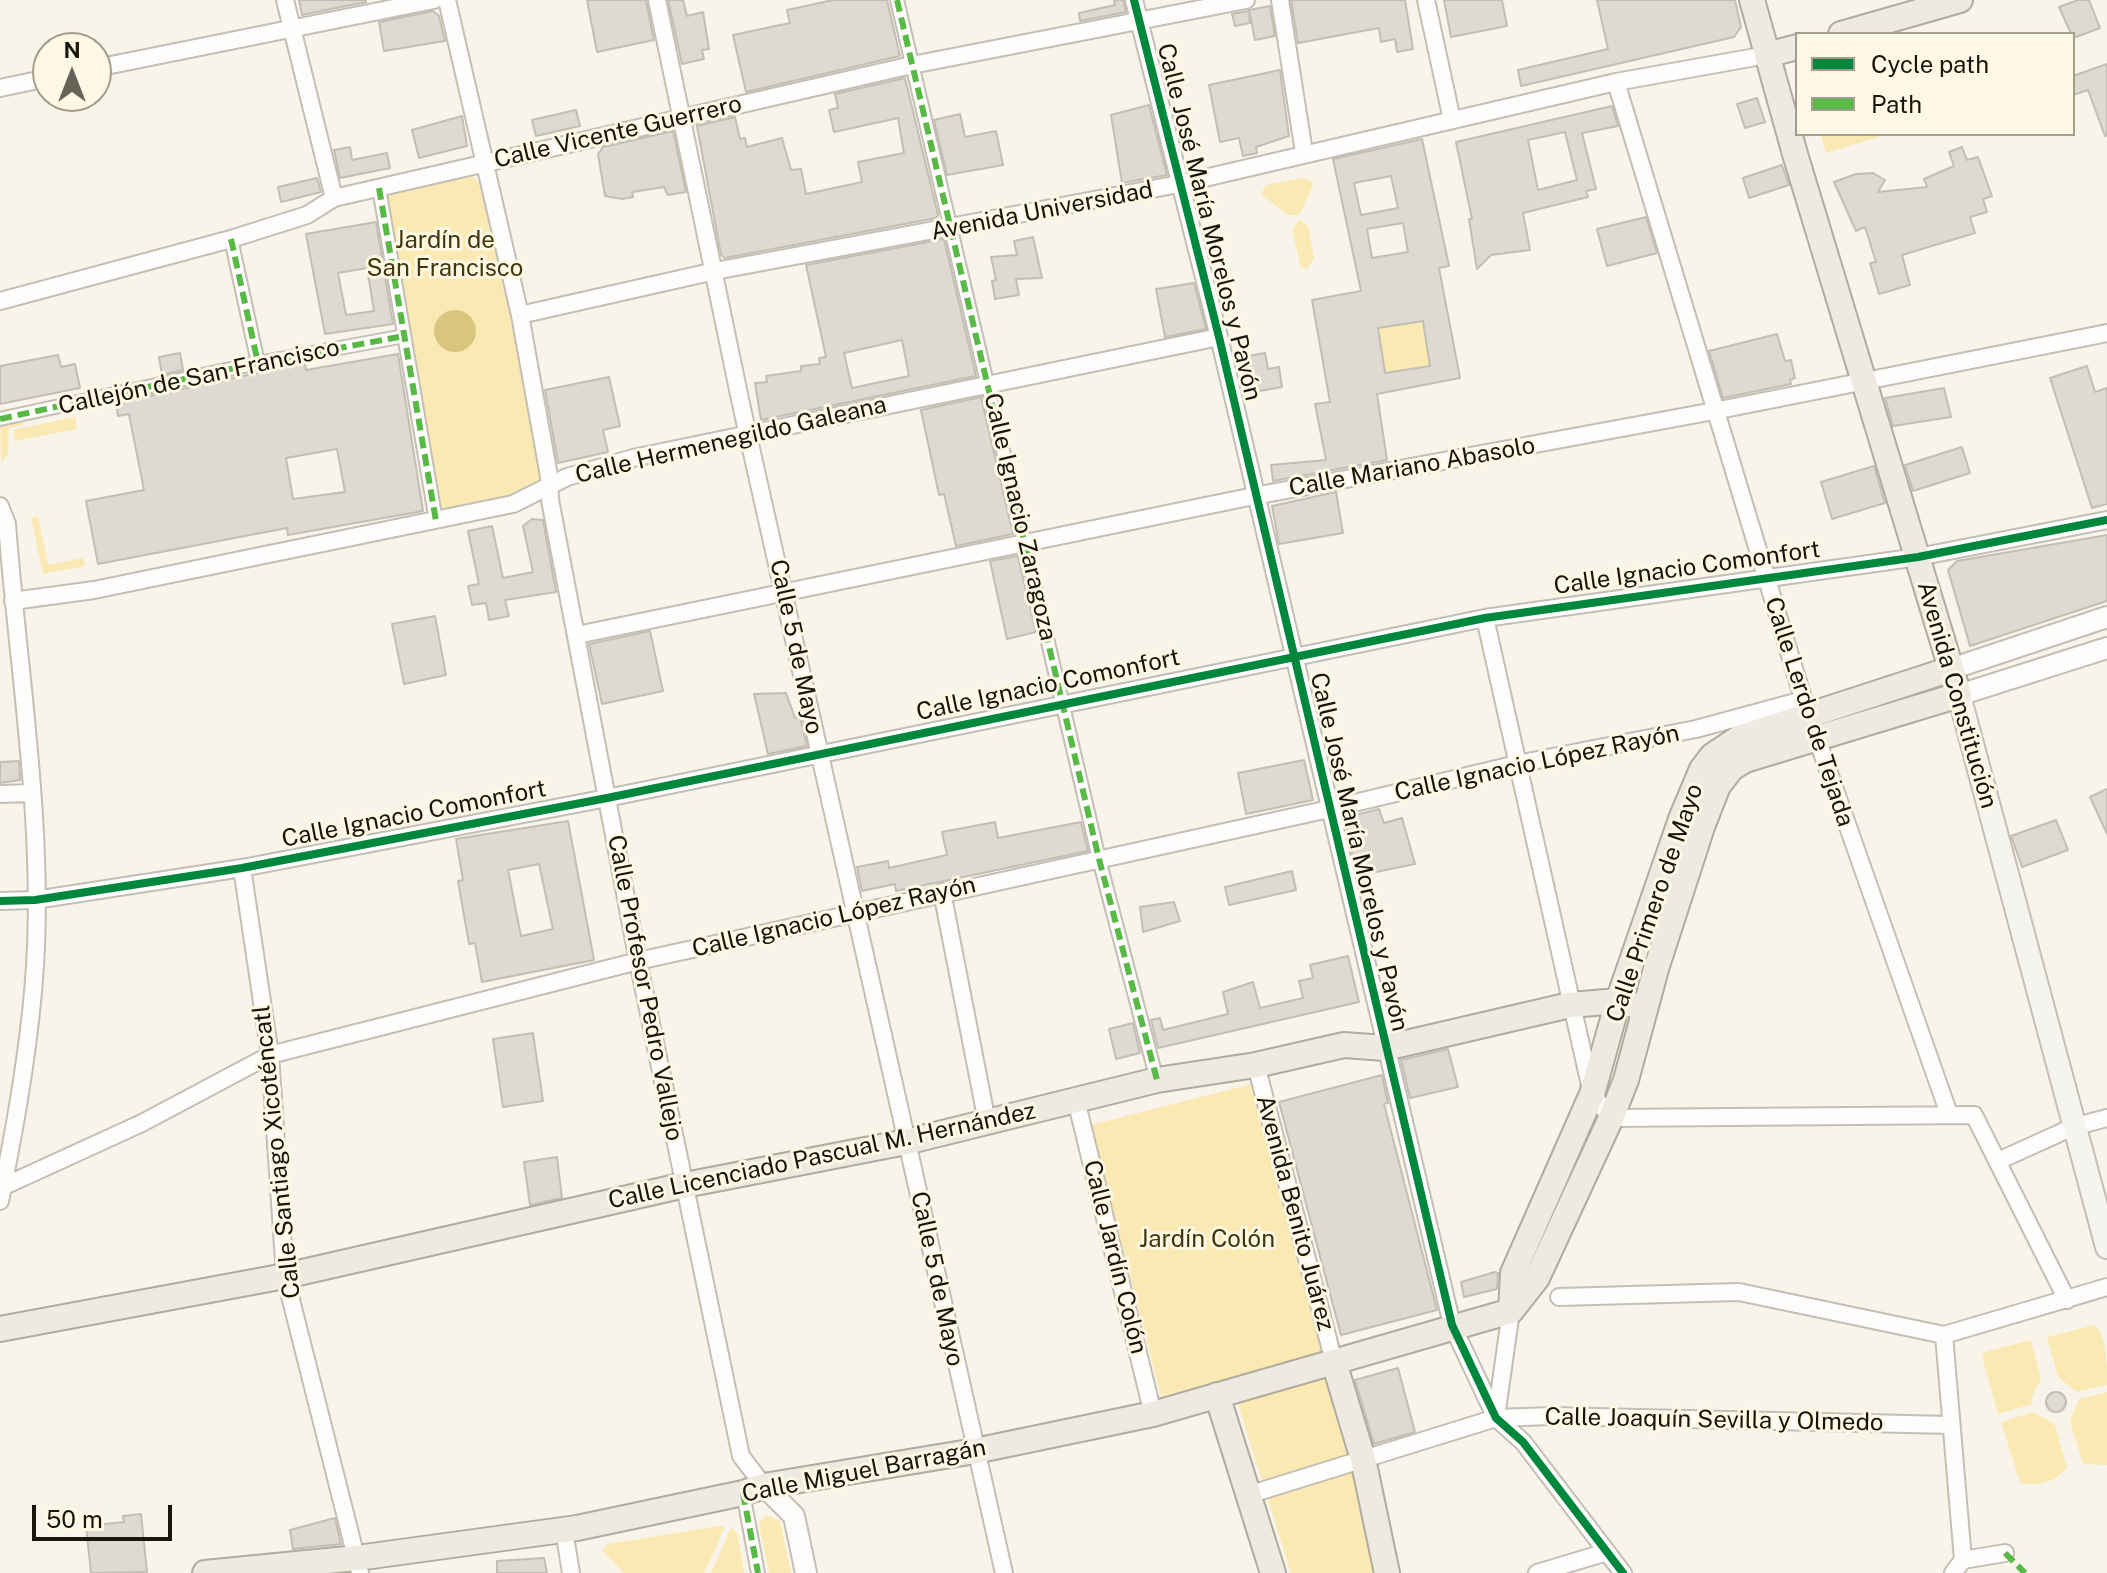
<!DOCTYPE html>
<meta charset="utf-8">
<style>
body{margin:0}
#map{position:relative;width:2107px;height:1573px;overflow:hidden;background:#f8f4e9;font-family:"Public Sans",sans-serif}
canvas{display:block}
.legend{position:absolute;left:1795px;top:32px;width:280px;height:104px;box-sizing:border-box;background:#fef7e3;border:2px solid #a29d8d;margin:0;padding:10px 14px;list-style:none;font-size:24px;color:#18150c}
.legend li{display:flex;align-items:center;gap:16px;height:40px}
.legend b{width:40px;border:2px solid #a29d8d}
.north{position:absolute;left:32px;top:32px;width:80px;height:80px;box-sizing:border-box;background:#fef7e3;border:2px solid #a29d8d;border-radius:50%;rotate:0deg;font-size:22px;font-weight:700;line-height:32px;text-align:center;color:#18150c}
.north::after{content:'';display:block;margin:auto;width:28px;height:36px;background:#666359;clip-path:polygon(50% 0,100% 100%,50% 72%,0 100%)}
.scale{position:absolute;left:32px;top:1505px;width:140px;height:36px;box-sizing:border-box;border:4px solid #18150c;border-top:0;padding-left:10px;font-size:24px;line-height:28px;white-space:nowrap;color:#18150c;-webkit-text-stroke:6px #fef7e3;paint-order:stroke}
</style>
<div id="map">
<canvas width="2107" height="1573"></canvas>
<ul class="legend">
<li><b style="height:10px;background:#00873e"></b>Cycle path</li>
<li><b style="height:10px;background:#58b947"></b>Path</li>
</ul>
<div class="north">N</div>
<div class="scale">50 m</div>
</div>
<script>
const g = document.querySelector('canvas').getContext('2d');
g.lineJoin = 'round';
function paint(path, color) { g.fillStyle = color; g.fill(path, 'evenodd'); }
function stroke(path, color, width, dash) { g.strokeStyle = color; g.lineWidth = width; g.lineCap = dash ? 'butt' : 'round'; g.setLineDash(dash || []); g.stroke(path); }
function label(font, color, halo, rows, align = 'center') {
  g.font = font + ' "Public Sans",sans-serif'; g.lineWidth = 6; g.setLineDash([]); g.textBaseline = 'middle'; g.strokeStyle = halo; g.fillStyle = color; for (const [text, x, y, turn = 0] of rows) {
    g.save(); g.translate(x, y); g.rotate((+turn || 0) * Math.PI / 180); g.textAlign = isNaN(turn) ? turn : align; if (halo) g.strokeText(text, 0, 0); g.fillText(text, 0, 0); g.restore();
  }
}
const green = new Path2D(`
 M1821 134H1888L1826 153Z
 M471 176 484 186 547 477 540 490 440 512 426 503 379 210 384 194 389 192Z
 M1304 178 1314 183 1299 215H1287L1261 194 1266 185Z
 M1300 220 1308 226 1314 258 1307 269 1301 267 1292 229Z
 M1423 321 1430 366 1385 373 1378 328Z
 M10 408 22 415 23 425 9 428 8 454 1 463 0 410Z
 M75 417 77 429 15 441 13 430Z
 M38 517 48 565 83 558 85 566 43 574 31 518Z
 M1252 1084 1323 1354 1161 1396 1091 1125Z
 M2094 1325C2107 1335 2107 1367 2107 1385L2077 1392 2058 1377 2047 1337Z
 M2031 1340 2041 1380 2032 1396V1404L1998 1414 1982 1356 1985 1352Z
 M1326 1368 1358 1461 1379 1573H1291L1235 1394Z
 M2107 1392V1465L2083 1464 2070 1421 2079 1399Z
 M2034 1412 2055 1425 2067 1468C2052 1483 2041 1486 2020 1483L2001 1422Z
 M766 1515 780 1521 791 1573H769L759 1524Z
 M719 1526 725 1527 704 1573H624L602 1550 608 1544Z
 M731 1528 737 1533 744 1573H711Z`);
const water = new Path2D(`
 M434 331a21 21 0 1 1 42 0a21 21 0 1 1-42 0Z`);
const building = new Path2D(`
 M299 0H366V2L302 15Z
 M587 0H646L654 40 597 52Z
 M668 0H683L687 16 703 12 709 49 702 50 704 59 682 64Z
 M833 0H887L900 56 746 92 733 35 790 23 787 10Z
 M1114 0H1123L1126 12 1080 21 1079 13 1115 5Z
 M1291 0H1405L1413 49 1397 52 1395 39 1381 42 1379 28 1298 43Z
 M1444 0H1502L1507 26 1451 37Z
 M1597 0H1735L1741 27 1734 37 1521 86 1518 70 1608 49Z
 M2078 0H2089L2100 28 2073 38 2059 7Z
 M1270 6 1275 36 1255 40 1249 10Z
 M433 11 439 16 445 41 384 51 379 22Z
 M1249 11 1250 23 1235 26 1232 14Z
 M2107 64V135L2105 136 2088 90 2073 95V76Z
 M1280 70 1289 136 1256 147 1257 153 1243 156 1239 138 1220 142 1209 85Z
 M905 78 938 215 936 218 725 258 721 255 697 126 735 117 740 139 745 138 747 147 782 138 791 170 801 169 806 194 862 182 858 162 904 153 898 118 834 132 829 110 838 108 835 94Z
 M1757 98 1765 122 1745 128 1737 104Z
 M1149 105 1167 175 1122 183 1111 115Z
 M1612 106 1618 126 1582 133 1596 189 1586 191 1588 197 1523 213 1530 250 1491 255 1477 269 1469 219H1472L1456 142ZM1565 132 1577 180 1538 190 1528 140Z
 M576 110 580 126 536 136 532 120Z
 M960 114 965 137 996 131 1003 165 947 175 934 120Z
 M462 116 467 146 419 158 412 130Z
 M673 131 686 192 668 195 664 187 632 192 633 197 622 199 605 196 598 154 603 147Z
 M1422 139 1449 266 1439 268 1460 378 1377 394 1387 460 1273 481 1271 465 1326 460 1315 404 1330 402 1312 300 1361 291 1333 159ZM1391 176 1398 208 1361 215 1354 183ZM1403 223 1408 252 1372 258 1367 229ZM1423 321 1430 366 1385 373 1378 328Z
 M350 147 352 160 387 153 390 168 340 178 334 150Z
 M1962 147 1967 160 1978 157 1992 196 1983 199 1987 212 1970 217 1975 233 1902 255 1910 285 1879 294 1870 263 1876 262 1865 227 1856 231 1834 182 1856 174 1873 173 1885 180 1878 192 1927 187 1924 179 1954 166 1949 152Z
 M1782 165 1789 185 1749 198 1743 178Z
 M317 178 321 192 281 202 278 187Z
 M1646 217 1657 253 1607 266 1597 229Z
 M376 222 393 324 325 334 306 234ZM367 268 374 311 346 315 338 273Z
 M1033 237 1042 278 1016 279 1019 295 995 299 992 281 996 280 991 257 1017 255 1014 241Z
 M944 239 976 376 761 420 755 383 767 382 766 376 801 371V366L820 364 819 358 826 357 806 265ZM902 340 909 376 852 388 844 353Z
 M1194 283 1206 329 1165 337 1156 289Z
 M1777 334 1785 361 1791 360 1795 378 1790 380 1791 384 1723 398 1709 351Z
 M180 353 183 370 162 375 159 357Z
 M1265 353 1268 369 1279 367 1282 387 1254 392 1248 356Z
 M398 354 423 511 288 535 287 528 98 564 86 501 144 490 129 414 118 416 116 403 305 363 306 370ZM337 449 345 492 293 499 286 458Z
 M58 355 61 367 75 364 80 388 0 404V366Z
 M2087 366 2095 392 2107 388V504L2092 508 2050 378Z
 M609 377 620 426 603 430 608 452 558 463 545 390Z
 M1944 388 1951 417 1893 426 1885 398Z
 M981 397 1013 534 956 546 944 494 939 495 921 410Z
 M1962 447 1970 473 1913 491 1905 465Z
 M1874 466 1885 503 1832 519 1821 482Z
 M1336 492 1343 533 1279 544 1272 506Z
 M532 519 543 520 556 592 505 600 509 616 489 620 486 603 472 605 468 586 479 584 468 531 492 526 503 578 533 572 523 526Z
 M2107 535V601L1970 646 1948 570 1957 561Z
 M1018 556 1036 632 1007 639 990 561Z
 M435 616 446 675 404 684 392 624Z
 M650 631 663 691 602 704 589 644Z
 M786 693 795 718 800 717 807 746 768 754 754 694Z
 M1304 760 1313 800 1246 814 1238 773Z
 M19 761 20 780 0 783V762Z
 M2107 789V834L2090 797Z
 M1379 809 1384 823 1402 818 1415 864 1366 874 1363 865 1355 867 1344 818Z
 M2056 820 2068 850 2022 867 2011 836Z
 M568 821 594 960 482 982 475 943 469 944 458 881 463 880 456 839ZM539 864 553 929 521 936 508 870Z
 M995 822 998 838 1081 822 1088 851 896 891 895 884 862 891 857 867 888 861 889 868 947 855 942 832Z
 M1292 871 1296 890 1229 905 1225 887Z
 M1174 902 1180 921 1143 932 1140 907Z
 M1348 956 1359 1002 1158 1048 1151 1020 1160 1018 1163 1030 1228 1014 1223 992 1253 982 1260 1008 1303 998 1299 981 1313 978 1310 965Z
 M1133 1023 1140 1053 1116 1059 1109 1029Z
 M533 1033 543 1101 503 1107 493 1039Z
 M1448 1049 1458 1087 1410 1098 1401 1060Z
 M1382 1075 1388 1103 1384 1104 1437 1310 1341 1335 1279 1102Z
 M557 1157 562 1198 530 1205 524 1162Z
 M1495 1272 1498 1273 1497 1289 1464 1297 1461 1282Z
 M1398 1368 1415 1432 1374 1444 1355 1380Z
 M2046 1402a10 10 0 1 1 20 0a10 10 0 1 1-20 0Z
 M141 1514 147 1572 91 1573 86 1526 124 1522 123 1516Z
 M335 1518 341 1544 293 1549 290 1530Z
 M544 1558 547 1573H497V1561Z`);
const pedestrian = new Path2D(`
 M897 0 1099 859 1157 1080
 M379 188 436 521
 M231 239 258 363
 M0 419 258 363 399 337
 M743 1493 758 1573`);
const minor = new Path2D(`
 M285 0 334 198
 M447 0 520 315 549 476 550 500 638 961 741 1456 764 1486
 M657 0 741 404 1004 1573
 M1134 0 1219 337 1452 1325 1496 1418 1523 1442 1623 1573
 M1280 0 1304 152
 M1426 0 1452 120
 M96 68 434 0
 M1616 82 1806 708
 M0 88 48 78
 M0 301 231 239 307 215 334 198 912 65 1246 0
 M520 315 715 271 1179 184 1616 82 1767 55
 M0 506 7 524C18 670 44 820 35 966 30 1045 16 1124 0 1201
 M13 601 94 590 513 504 567 477 633 458 1219 337
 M1485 618 1592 1094 1611 1118 1974 1115 2067 1300
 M577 635 1254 496 1714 411 2107 333
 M1814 730 1949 1114
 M0 794 31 793
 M242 868 270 1055 285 1276 360 1573
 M942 892 987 1122
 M0 901 35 900 242 868 607 798 1485 618 1918 557 2107 520
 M1256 1065 1334 1362
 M1076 1100 1153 1414
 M1998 1161 2073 1127 2107 1118
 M0 1188 142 1123 270 1055 638 961 1329 809 1517 764 1696 729 1803 700
 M1559 1297 1739 1292 1944 1335 2107 1287
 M1944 1335 1963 1560
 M1496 1417 1511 1311
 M1248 1495 1496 1418 1551 1416 1951 1425
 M564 1530 571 1573
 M1963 1560 2005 1553
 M1537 1573 1607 1552
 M1953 1573 1963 1560`);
const tertiary = new Path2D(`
 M1951 669 2107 617
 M1959 695 2107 648
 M764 1486 794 1516 806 1573`);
const secondary = new Path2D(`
 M1959 695 2107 1247`);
const primary = new Path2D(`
 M1841 34 1960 0
 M1767 55 1797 47
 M1511 1311 1537 1278 1611 1118 1626 1080 1656 969 1702 827 1718 786 1732 768 1745 760 1959 695 1795 154 1752 0
 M1511 1311 1513 1273 1592 1094 1618 1001 1681 819 1702 769 1712 756 1739 738 1951 669
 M0 1329 285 1276 685 1185 906 1142 1157 1080 1256 1065 1344 1045 1385 1048 1570 1005 1618 1001 1644 1008
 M1334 1362 1363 1459 1387 1573
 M1217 1395 1273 1573
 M205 1573 357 1558 577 1528 743 1493 764 1486 975 1451 1153 1414 1511 1311`);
const quiet = new Path2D(`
 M897 0 1099 859 1157 1080
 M379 188 436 521
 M231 239 258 363
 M0 419 258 363 399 337
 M743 1493 758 1573
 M2005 1553 2025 1573`);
const cycleway = new Path2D(`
 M1134 0 1219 337 1452 1325 1496 1418 1523 1442 1623 1573
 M0 901 35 900 242 868 607 798 1485 618 1918 557 2107 520`);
const streetNames = [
 ["Calle Vicente Guerrero",618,132,-13],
 ["Avenida Universidad",1042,211,-11],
 ["Calle José María Morelos y Pavón",1209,222,76],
 ["Callejón de San Francisco",199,377,-12],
 ["Calle Hermenegildo Galeana",731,440,-13],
 ["Calle Mariano Abasolo",1412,467,-10],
 ["Calle Ignacio Zaragoza",1020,517,77],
 ["Calle Ignacio Comonfort",1687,568,-8],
 ["Calle 5 de Mayo",796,647,78],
 ["Calle Ignacio Comonfort",1048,685,-12],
 ["Avenida Constitución",1957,695,74],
 ["Calle Lerdo de Tejada",1809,712,72],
 ["Calle Ignacio López Rayón",1537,763,-12],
 ["Calle Ignacio Comonfort",414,814,-11],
 ["Calle José María Morelos y Pavón",1359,852,77],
 ["Calle Primero de Mayo",1655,903,-71],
 ["Calle Ignacio López Rayón",834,917,-13],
 ["Calle Profesor Pedro Vallejo",645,988,79],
 ["Calle Santiago Xicoténcatl",277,1152,-96],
 ["Calle Licenciado Pascual M. Hernández",822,1156,-12],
 ["Avenida Benito Juárez",1295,1213,75],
 ["Calle Jardín Colón",1115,1257,76],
 ["Calle 5 de Mayo",937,1279,78],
 ["Calle Joaquín Sevilla y Olmedo",1714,1420,1],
 ["Calle Miguel Barragán",864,1471,-11]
];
const parkNames = [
 ["Jardín de",445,241],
 ["San Francisco",445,269],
 ["Jardín Colón",1207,1240]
];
paint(green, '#fae9b2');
paint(water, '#dac57f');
paint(building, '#dedad1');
stroke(building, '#c1beb4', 2);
stroke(pedestrian, '#c3bfb6', 16);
stroke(minor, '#c3bfb6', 20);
stroke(tertiary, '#c3bfb6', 24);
stroke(secondary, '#c3bfb6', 26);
stroke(primary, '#b0ab9c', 28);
stroke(pedestrian, '#fefdfc', 12);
stroke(minor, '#fefdfc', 16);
stroke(tertiary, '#fefdfc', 20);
stroke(secondary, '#f5f4ef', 22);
stroke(primary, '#edeae2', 24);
stroke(quiet, '#58b947', 6, [12, 6]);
stroke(cycleway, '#00873e', 8);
label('24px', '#18150c', '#fef7e3', streetNames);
label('24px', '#41360c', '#fef7e3', parkNames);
</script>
